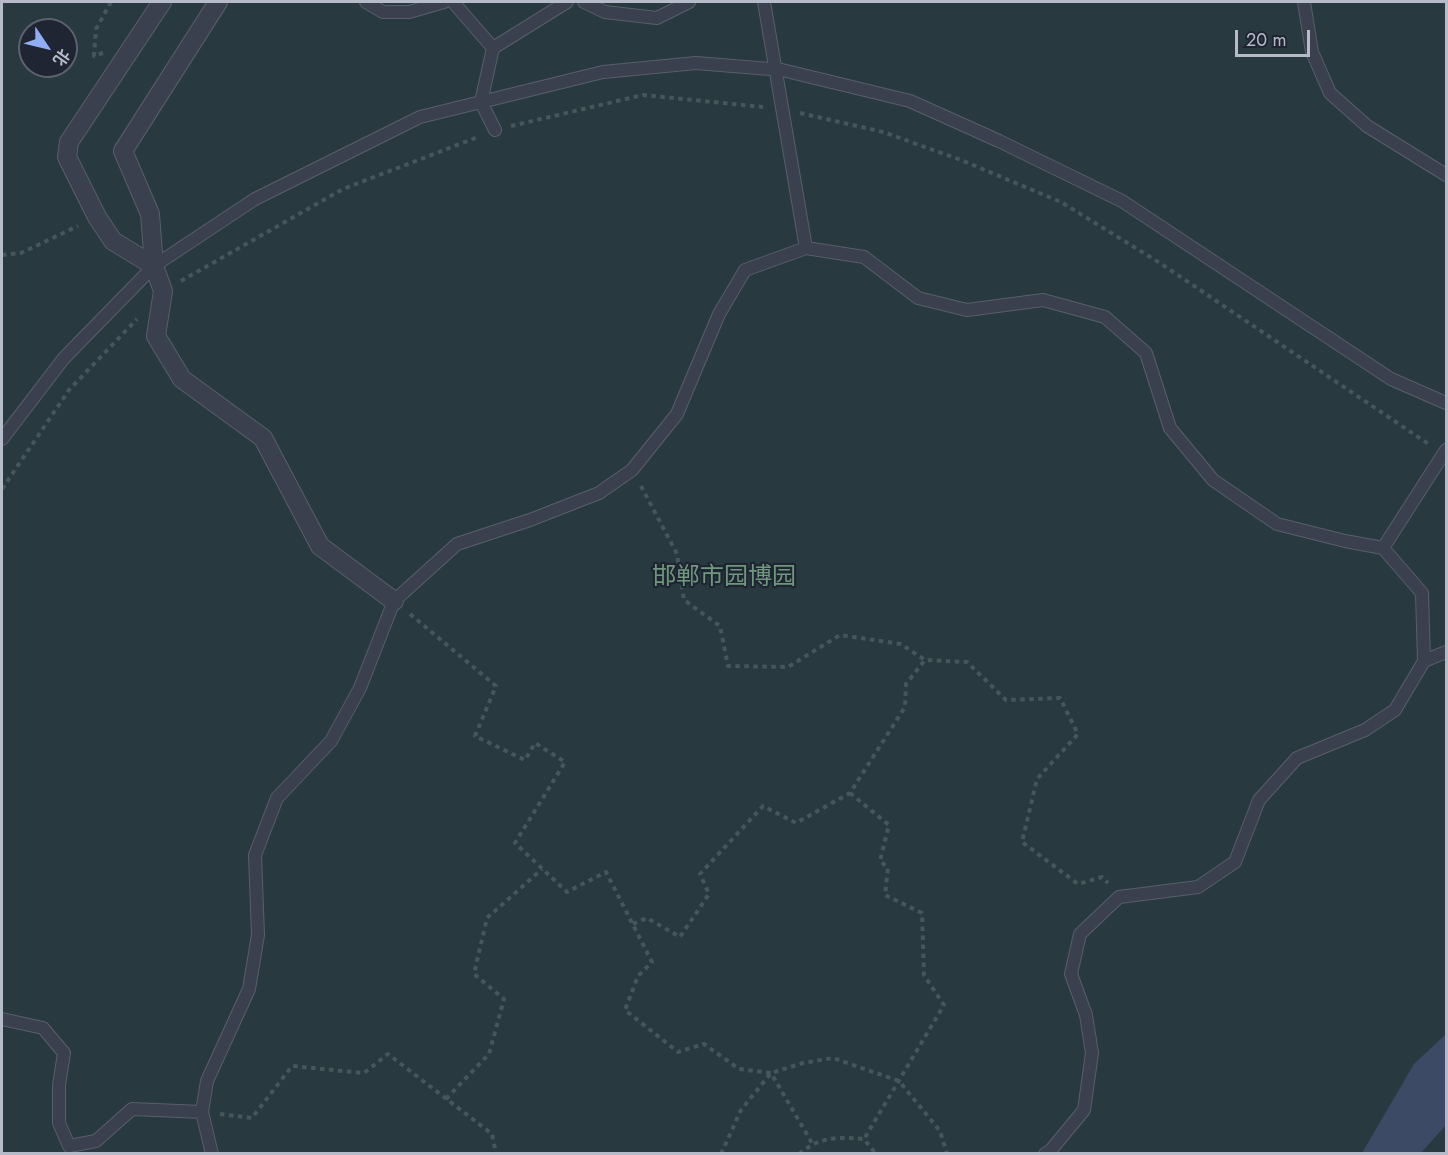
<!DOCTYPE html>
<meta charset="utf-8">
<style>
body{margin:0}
#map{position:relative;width:1448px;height:1155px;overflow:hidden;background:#262e3e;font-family:Jost,"Noto Sans SC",sans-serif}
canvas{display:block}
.frame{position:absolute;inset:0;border:3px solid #b6bbc9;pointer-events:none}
.north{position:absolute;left:18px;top:18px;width:60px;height:60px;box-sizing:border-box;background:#1f2533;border:2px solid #5b616f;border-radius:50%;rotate:125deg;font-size:16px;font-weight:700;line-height:24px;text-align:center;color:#b6bbc9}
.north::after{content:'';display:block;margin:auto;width:21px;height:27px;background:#91adf3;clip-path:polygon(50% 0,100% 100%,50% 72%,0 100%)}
.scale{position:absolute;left:1235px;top:30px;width:75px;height:27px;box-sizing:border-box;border:3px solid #b6bbc9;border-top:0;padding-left:8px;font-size:18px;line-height:21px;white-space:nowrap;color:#b6bbc9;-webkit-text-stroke:4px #1f2533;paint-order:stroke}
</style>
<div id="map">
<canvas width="1448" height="1155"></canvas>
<div class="frame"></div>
<div class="north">北</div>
<div class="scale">20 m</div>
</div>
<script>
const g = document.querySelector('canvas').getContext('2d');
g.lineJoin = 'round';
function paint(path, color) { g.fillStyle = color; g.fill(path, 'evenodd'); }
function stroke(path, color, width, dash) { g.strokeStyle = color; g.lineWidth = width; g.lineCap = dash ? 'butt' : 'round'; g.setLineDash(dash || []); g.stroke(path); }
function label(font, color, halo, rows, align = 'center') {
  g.font = font + ' Jost,"Noto Sans SC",sans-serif'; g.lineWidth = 4.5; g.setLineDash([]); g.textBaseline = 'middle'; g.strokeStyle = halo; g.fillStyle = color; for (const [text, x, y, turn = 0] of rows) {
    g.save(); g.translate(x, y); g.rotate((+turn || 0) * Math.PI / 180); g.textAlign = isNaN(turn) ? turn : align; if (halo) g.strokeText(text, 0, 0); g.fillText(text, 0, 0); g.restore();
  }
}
const green = new Path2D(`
 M2 2H1446V1153H2ZM30 30H66V66H30Z`);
const water = new Path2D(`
 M1446 1034V1125L1421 1153H1362L1414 1064Z`);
const path = new Path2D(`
 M103 53 94 56 96 29 111 2
 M800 113 883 132 961 160 1061 202 1160 263 1430 445
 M511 126 643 95 763 107
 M2 255 21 253 78 226
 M181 281 343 189 478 137
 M641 486 677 554 684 600 720 626 728 666 788 667 840 635 901 644 925 660 967 662 1006 700 1060 698 1078 734 1037 779 1022 842 1078 884 1102 877 1108 883
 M2 489 69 390 137 319
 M410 614 496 686 475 736 525 760 535 743 565 762 515 843 567 892 606 872 652 962 638 976 625 1010 678 1052 704 1044 739 1069 771 1073 812 1143
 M850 793 889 825 880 861 888 868 885 895 922 913 924 975 944 1005 864 1139
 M633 924 647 918 680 937 709 894 700 874 763 806 796 823 850 793 905 707 906 684 925 660
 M446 1099 489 1054 504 999 474 974 487 918 542 869
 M220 1114 252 1118 292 1066 364 1073 388 1054 492 1134 496 1154
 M721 1154 741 1110 771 1073 803 1063 833 1058 899 1081 940 1131 947 1154
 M799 1154C821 1136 837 1137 864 1139L876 1154`);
const service = new Path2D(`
 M366 2 383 12H409L444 2
 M453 2 493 48 481 102 495 130
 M584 2 605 12 657 18 689 2
 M764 2 806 248
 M1304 2 1312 52 1330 93 1367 126 1446 175
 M493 48 567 2
 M2 439 64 358 154 266 255 199 420 117 603 72 696 63 782 70 910 101 999 141 1122 201 1391 379 1446 403
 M1383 548 1446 450
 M1424 661 1446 652
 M2 1019 43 1028 64 1053 59 1085V1123L69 1146 96 1141 132 1109 202 1112
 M212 1154 202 1112 207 1081 249 989 258 935 255 855 277 798 331 741 360 688 394 601 457 544 530 520 599 493 632 470 677 414 719 314 745 270 806 248 864 257 918 298 967 310 1043 300 1105 317 1146 353 1170 428 1213 480 1277 524 1345 541 1383 548 1422 593 1424 661 1395 710 1365 730 1297 758 1259 800 1235 862 1198 887 1119 897 1080 934 1071 974 1086 1015 1092 1053 1084 1110 1051 1150 1045 1154`);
const pedestrian = new Path2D(`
 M162 2 69 142 67 157 97 217 113 241 154 266 163 291 156 336 182 379 263 438 320 546 394 601
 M154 266 150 214 123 151 218 2`);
const parkNames = [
 ["邯郸市园博园",724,578]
];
paint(green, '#283a3f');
paint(water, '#3c4a66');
stroke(service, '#585e6c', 14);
stroke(pedestrian, '#585e6c', 20);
stroke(path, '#46575c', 4, [4.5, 4.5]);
stroke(service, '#3a404e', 12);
stroke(pedestrian, '#3a404e', 18);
label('24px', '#6f987c', '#1f2533', parkNames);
</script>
